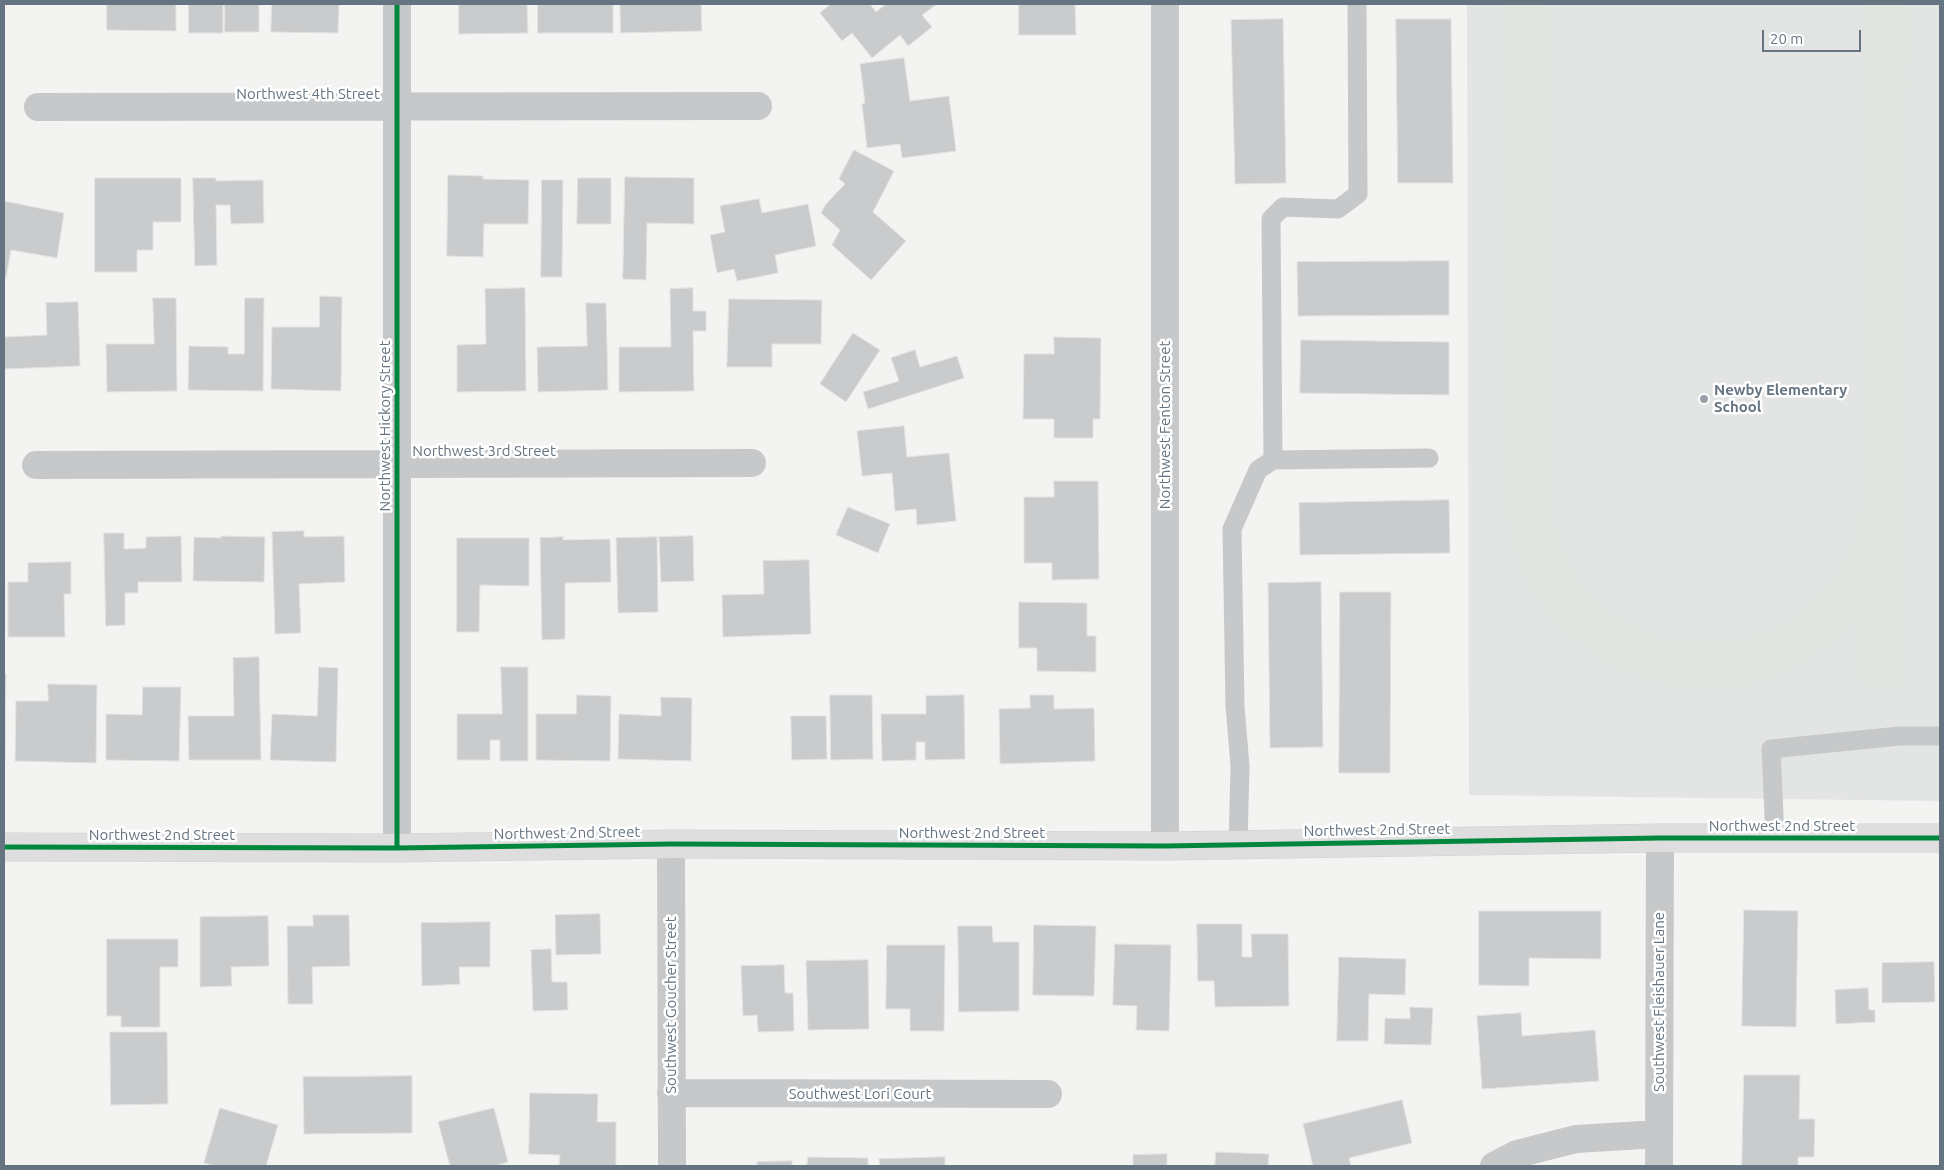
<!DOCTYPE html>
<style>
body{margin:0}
#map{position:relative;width:1944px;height:1170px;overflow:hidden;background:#f3f3f1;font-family:Ubuntu,sans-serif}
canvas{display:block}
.frame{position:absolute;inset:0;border:5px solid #657480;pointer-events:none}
.scale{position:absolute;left:1762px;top:30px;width:99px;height:22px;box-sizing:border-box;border:2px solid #657480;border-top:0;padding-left:6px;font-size:15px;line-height:18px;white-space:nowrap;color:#657480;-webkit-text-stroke:4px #fff;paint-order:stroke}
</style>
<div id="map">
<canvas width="1944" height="1170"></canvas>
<div class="frame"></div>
<div class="scale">20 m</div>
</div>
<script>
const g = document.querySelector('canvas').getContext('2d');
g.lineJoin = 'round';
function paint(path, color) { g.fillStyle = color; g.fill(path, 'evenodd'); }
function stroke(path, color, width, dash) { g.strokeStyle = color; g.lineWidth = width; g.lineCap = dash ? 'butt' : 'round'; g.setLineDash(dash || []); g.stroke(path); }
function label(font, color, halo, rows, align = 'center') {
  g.font = font + ' Ubuntu,sans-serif'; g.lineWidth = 5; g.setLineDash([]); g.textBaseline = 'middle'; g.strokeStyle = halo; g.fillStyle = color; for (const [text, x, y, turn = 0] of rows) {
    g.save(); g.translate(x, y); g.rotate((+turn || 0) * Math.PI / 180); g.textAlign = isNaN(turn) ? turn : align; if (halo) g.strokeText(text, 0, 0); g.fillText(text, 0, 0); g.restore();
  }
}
const built = new Path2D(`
 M1467 4H1940V801L1469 795Z`);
const green = new Path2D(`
 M1504 4H1548L1549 492C1564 691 1839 696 1863 496V4H1908L1906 687H1860L1859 621C1834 642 1811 661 1781 674 1682 715 1563 665 1521 567 1510 543 1507 519 1504 493Z`);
const building = new Path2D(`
 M107 4H176V31L107 30Z
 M189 4H223V33H189Z
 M225 4H259V32H225Z
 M272 4H339L338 33 271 32Z
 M459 4H527L528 33 459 34Z
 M538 4H613V33H538Z
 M620 4H701L702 31 621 33Z
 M831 4H870L876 12 886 4H937L922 15 932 27 908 46 900 35 872 58 852 33 842 41 820 13Z
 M1019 4H1075L1076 35H1019Z
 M1283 19 1286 183 1235 184 1231 20Z
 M1396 19H1451L1453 183H1398Z
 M904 58 910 101 949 96 956 151 902 158 900 144 867 148 862 104 865 103 860 64Z
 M854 150 894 171 873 212 906 241 871 280 832 245 840 230 821 213 826 204 845 184 839 179Z
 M448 175 483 176V179L529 180 528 224H484L483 257 447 256Z
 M625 177 694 178V224L647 223 646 280 623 279Z
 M95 178H181V222H153V250H137V272H95Z
 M193 178H216V181L263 180 264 223 231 224 230 205H216L217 265 195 266Z
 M578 178H611V224H577Z
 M542 180H563L562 277H541Z
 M759 199 762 213 808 204 816 246 775 255 778 273 737 281 734 269 717 273 710 235 725 232 720 206Z
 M4 201 64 213 57 258 11 250 6 278H4Z
 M1449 261V315L1298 316 1297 262Z
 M525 288 526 391 457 392V345L486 344 485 289Z
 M693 288V311H706V331H693L694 391 619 392V347H671L670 289Z
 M320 296 342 297 341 391 271 389 272 327H319Z
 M153 298H176L177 391 107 392 106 344H154Z
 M245 298H264L263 391 188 390 189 346 228 347V354H244Z
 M729 299 822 300 821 344H772V367H727Z
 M78 302 80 366 4 369V337L47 335 46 303Z
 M586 303H606L608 390 538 392 537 347 587 346Z
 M853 333 880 350 846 402 820 384Z
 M1054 337 1101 338 1100 419H1093V438H1054V419H1023L1024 354H1054Z
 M1301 340 1449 342V395L1300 393Z
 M915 350 920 367 957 356 964 378 868 409 863 392 899 381 891 358Z
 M904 426 907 457 949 453 956 521 917 525 916 509 895 511 892 473 862 476 857 431Z
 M1054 481H1098L1099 579 1052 580V563H1024V497H1054Z
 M1449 500 1450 553 1300 555 1299 503Z
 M848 507 890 524 878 553 836 535Z
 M304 531V537L344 536 345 582 299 584 301 633 275 634 272 532Z
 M104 533H124V549L146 548V537L181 536 182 582H138V593H125V625L106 626Z
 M221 536 265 537 264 582 193 581 194 537 221 538Z
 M693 536 694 581 661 582 659 537Z
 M563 537V540L610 539 611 582 565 583V639L542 640 540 538Z
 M657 537 658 612 618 613 616 538Z
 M457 538H529V586L480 585 479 632H457Z
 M809 560 811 634 723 637 722 595 764 594 763 561Z
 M71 562V594H64L65 637H8V582H28V563Z
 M1321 582 1323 747 1270 748 1268 583Z
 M1340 592H1391L1390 773H1339Z
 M1019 602 1087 603V636H1096V672L1037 671V648H1019Z
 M259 657 261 760H189L188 716H234L233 658Z
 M319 667 338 668 336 762 270 760 272 714 317 716Z
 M501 667H528V761H500V740H490V760H457V714H502Z
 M4 674H6L5 761H4Z
 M48 684 97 685 96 763 15 761 16 701H48Z
 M143 687H181L179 761 106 760V714L142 715Z
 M577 695 611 696 610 761 536 760V714H576Z
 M830 695H872L873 759 831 760Z
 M964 695 965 759 925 760V742H916V760L882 761 881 714H926V696Z
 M1030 695H1054V709L1094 708 1095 761 1000 764 999 709 1030 708Z
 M661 697 692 698 691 761 618 759 619 714 661 716Z
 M791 716H826L827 759 792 760Z
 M1744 910 1798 911 1796 1027 1742 1026Z
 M1479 911H1601V959L1529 958V986L1479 985Z
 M600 914 601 954 556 955 555 915Z
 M313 915H349L350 966 312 967 313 1004H288L287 926H313Z
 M268 916 269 966 231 967 232 986 200 987V917Z
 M490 922V967H459L460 984 422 986 421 923Z
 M1197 924H1242V957H1252L1251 934H1288L1289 1006 1215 1007 1214 981H1198Z
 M1034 925 1096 926 1094 996 1033 995Z
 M958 926H992L993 942H1019V1011L959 1012Z
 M107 939H178V967H160V1027H121V1016H107Z
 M1115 944 1171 945 1169 1031 1136 1030 1137 1006 1113 1005Z
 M887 945H945L944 1031H910V1009H886Z
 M551 949 552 982H567L568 1010 533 1011 531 950Z
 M1339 957 1406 959 1405 995 1369 994 1368 1041H1337Z
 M868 960 869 1029 808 1030 806 961Z
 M1934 962 1935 1002 1882 1003V963Z
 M784 965 785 993H793L794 1031 758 1032 757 1015 743 1016 741 966Z
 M1868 988 1869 1010H1875V1022L1836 1024 1835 990Z
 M1410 1007 1433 1008 1431 1045 1384 1044 1385 1018 1410 1019Z
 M1521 1013 1522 1036 1595 1030 1599 1081 1482 1089 1477 1016Z
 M110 1032H167L168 1104 111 1105Z
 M1744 1075H1800L1799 1119H1815L1814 1157H1798V1166H1742Z
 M412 1076V1133L304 1134 303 1077Z
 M530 1093 598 1094 597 1122H616V1166H559L560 1155 529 1154Z
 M1402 1100 1412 1143 1349 1158 1351 1166H1313L1303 1124Z
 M220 1108 278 1125 266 1166H216L204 1163Z
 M494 1108 508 1162 495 1166H450L438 1122Z
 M1216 1152 1269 1154 1268 1166H1215Z
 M1167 1154V1166H1133V1155Z
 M808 1157 868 1158V1166H807Z
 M945 1157V1166H880L879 1159Z
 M792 1161V1166H757V1162Z`);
const lane = new Path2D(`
 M1273 460 1271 219 1283 207 1338 209 1358 194 1357 4
 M1775 838 1771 749 1899 736H1940
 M1238 845 1240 766 1235 706 1232 529 1258 470 1273 460 1429 458`);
const street = new Path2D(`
 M397 4V848
 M1165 4V846
 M38 107 758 106
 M36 465 752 463
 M671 844 672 1166
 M671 1093 1048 1094
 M1494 1166 1517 1154 1576 1139 1659 1134
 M1659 1166 1660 838`);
const secondary = new Path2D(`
 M4 847 397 848 671 844 1165 846 1660 838H1940`);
const cycleway = new Path2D(`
 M397 4V848
 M4 847 397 848 671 844 1165 846 1660 838H1940`);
const markers = [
 [1704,399,5,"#97a0a8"]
];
const streetNames = [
 ["Northwest 4th Street",308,94],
 ["Northwest Fenton Street",1165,425,-90],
 ["Northwest Hickory Street",385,426,-90],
 ["Northwest 3rd Street",484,451],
 ["Northwest 2nd Street",1782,826],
 ["Northwest 2nd Street",1377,830,-1],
 ["Northwest 2nd Street",567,833,-1],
 ["Northwest 2nd Street",972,833],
 ["Northwest 2nd Street",162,835],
 ["Southwest Fleishauer Lane",1659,1002,-90],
 ["Southwest Goucher Street",671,1005,-90],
 ["Southwest Lori Court",860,1094]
];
const poiNames = [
 ["Newby Elementary",1714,390],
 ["School",1714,407]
];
paint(built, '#e3e5e4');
paint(green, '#e1e5df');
paint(building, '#cacbcc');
stroke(building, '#e2e2e1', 1);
stroke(secondary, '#d0d1d1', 29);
stroke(lane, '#c7c8c9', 19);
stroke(street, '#c7c8c9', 28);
stroke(secondary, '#dddedd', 28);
stroke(cycleway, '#00873e', 5);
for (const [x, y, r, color] of markers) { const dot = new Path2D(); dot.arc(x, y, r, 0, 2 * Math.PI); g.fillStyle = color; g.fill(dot); stroke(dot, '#fff', 2); }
label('15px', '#657480', '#fff', streetNames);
label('bold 15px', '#657480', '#fff', poiNames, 'left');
</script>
